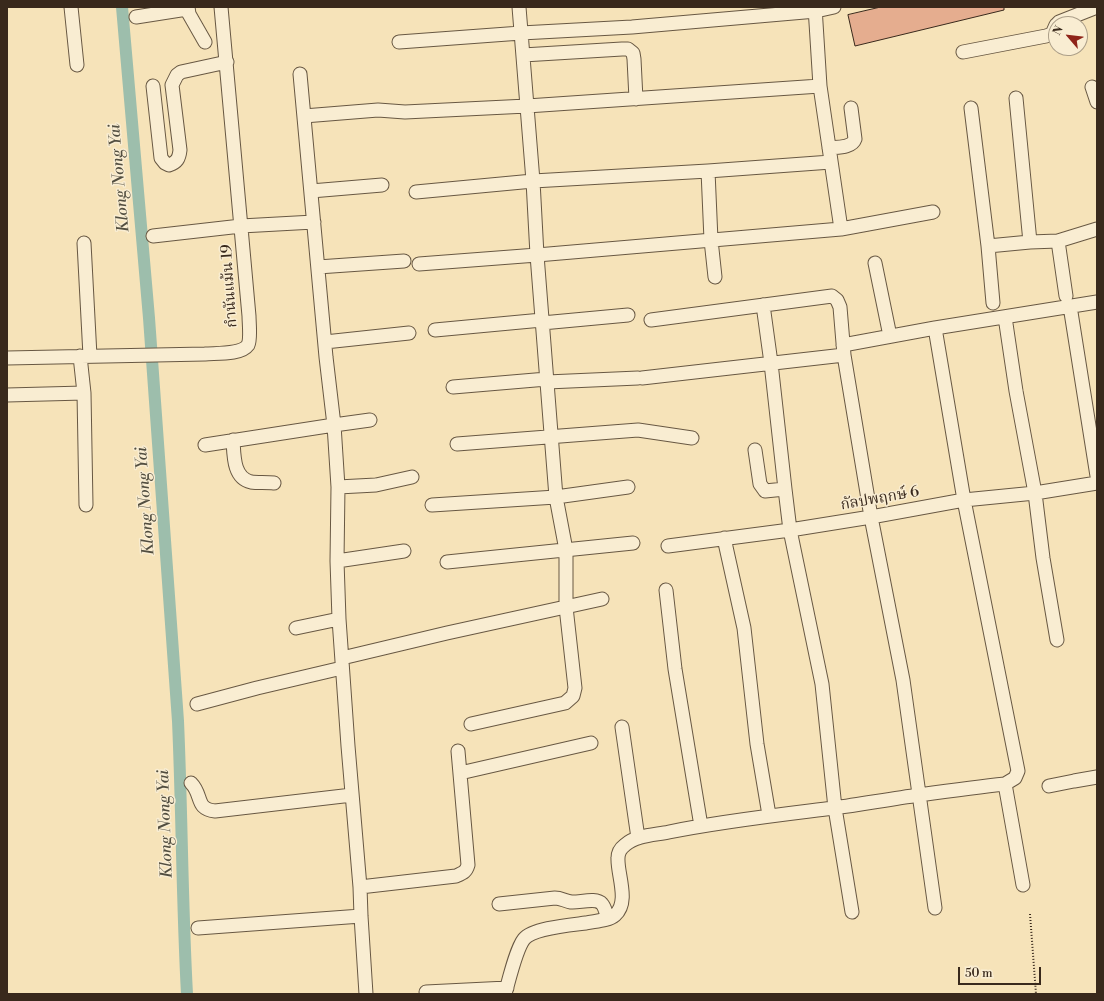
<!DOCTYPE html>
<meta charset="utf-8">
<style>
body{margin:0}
#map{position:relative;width:1104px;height:1001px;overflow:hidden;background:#f6e3b9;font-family:"Libre Bodoni",serif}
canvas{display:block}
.frame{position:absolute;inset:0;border:8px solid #39291c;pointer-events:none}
.north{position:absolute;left:1048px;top:16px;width:40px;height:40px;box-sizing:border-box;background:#f9edd2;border:1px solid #ac9f89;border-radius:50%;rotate:298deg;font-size:11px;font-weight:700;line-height:16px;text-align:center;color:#39291c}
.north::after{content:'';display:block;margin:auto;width:14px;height:18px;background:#8f2418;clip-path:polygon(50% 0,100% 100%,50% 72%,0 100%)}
.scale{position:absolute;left:958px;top:967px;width:83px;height:18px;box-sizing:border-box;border:2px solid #39291c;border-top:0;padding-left:5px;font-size:12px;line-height:14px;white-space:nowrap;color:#39291c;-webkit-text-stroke:3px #f9edd2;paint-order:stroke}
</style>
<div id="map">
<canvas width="1104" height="1001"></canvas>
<div class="frame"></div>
<div class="north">N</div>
<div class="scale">50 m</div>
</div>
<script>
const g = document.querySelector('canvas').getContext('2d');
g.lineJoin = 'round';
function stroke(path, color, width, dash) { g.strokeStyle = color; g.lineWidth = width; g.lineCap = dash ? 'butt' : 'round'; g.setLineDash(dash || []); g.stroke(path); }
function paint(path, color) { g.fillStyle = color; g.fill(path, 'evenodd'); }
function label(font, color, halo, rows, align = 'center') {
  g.font = font + ' "Libre Bodoni","Noto Serif Thai",serif'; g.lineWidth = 3; g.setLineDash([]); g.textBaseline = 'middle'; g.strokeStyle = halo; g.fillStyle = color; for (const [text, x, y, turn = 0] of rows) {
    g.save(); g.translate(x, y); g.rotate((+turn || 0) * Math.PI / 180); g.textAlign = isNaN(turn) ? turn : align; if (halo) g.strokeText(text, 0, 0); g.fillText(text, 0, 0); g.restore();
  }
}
const canal = new Path2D(`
 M122 7 149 318 178 721C182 812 182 903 187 994`);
const building = new Path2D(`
 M881 7H1004V10L855 46 848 15Z`);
const path = new Path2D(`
 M1030 914 1036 994`);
const minor = new Path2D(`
 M71 7 77 65
 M188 7 189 14 205 42
 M815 7 820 86 841 229
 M136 17 187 9
 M1057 24 1059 22 1097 7
 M399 42 521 33 632 27 816 11 834 7
 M963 52 1046 36 1052 34 1056 25
 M523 55 622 49H628L633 53 634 59 636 99
 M300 74 326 357 334 425 338 487 337 561 339 619 348 746 360 887 361 916 366 994
 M153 86 161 158 165 163 169 165C177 162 179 159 180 150L172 85 177 75 181 72 227 62
 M1092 87 1097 102
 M1016 98 1030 242
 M971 108 988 246 993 303
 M304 116 378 110 405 112 527 106 820 86
 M829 148C837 147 852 148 855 139L851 108
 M708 171 711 240 715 277
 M311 191 382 185
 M416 192 533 181 708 171 831 162
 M153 236 241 226 314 222
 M1058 241 1066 296
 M84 243 90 356
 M988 246 1030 242 1058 241 1097 229
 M875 263 890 336
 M419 264 537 255 841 229 933 212
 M318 267 404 261
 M763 305 771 363 785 489 790 530 822 684 835 808 852 912
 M1070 306 1097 476
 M1005 317 1016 391 1035 493 1043 558 1057 640
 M651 320 832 296 837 300 840 307 844 355 871 517 903 680 935 908
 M542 323 628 315
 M435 330 542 320
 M325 342 409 333
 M843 345 935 328 1097 302
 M80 356 84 393 86 505
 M7 358 205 354C216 353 241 355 248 345 251 339 249 323 249 316L221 7
 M642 378 844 355
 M547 382 638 378
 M453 387 547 379
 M7 395 84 393
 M233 440C234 455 233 478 251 482 258 483 266 482 274 483
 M457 444 638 430 692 438
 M205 445 334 425 370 420
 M755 450 760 484 765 491 785 489
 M338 487 376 485 412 477
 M432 505 556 497 628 487
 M724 538 744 628 757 744 769 815
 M668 546 790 530 871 517 964 500 1035 493 1097 483
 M337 561 404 551
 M447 562 633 543
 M666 590 675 669 701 826
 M296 628 339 619
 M342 658 447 633 602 599
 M197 704 257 688 342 668
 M471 724 565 703 573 696 575 688 566 607V550L556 497 537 255 533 181 519 7
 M622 727 638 838
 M460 773 591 743
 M191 783C203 795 195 809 215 811L352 795
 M1005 784 1023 885
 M1049 786 1074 781 1097 777
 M360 887 456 876C463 873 466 872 468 865L458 751
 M499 904 555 898C561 898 565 901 571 902 579 903 596 897 602 904 605 907 606 914 608 918
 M198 928 361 916
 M426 992 507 988
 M505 994C509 980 516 949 524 939 533 928 571 925 586 923 595 921 608 921 615 915 630 902 617 874 618 858 618 853 621 848 625 845 636 835 655 835 669 832 723 821 778 815 834 808 862 804 891 799 919 795 948 791 977 787 1005 784L1015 778 1018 771 964 500 935 328`);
const streetNames = [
 ["กำนันแม้น 19",230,286,-94],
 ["กัลปพฤกษ์ 6",880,499,-10]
];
const waterNames = [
 ["Klong Nong Yai",120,178,-95],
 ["Klong Nong Yai",146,501,-94],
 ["Klong Nong Yai",166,824,-92]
];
stroke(canal, '#9dbeac', 12);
paint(building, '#e5ad8f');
stroke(building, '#39291c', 1);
stroke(minor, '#685843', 15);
stroke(path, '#39291c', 2, [1, 2]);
stroke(minor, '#f9edd2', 13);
label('15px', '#39291c', '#f9edd2', streetNames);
label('italic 16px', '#524e40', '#f9edd2', waterNames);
</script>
